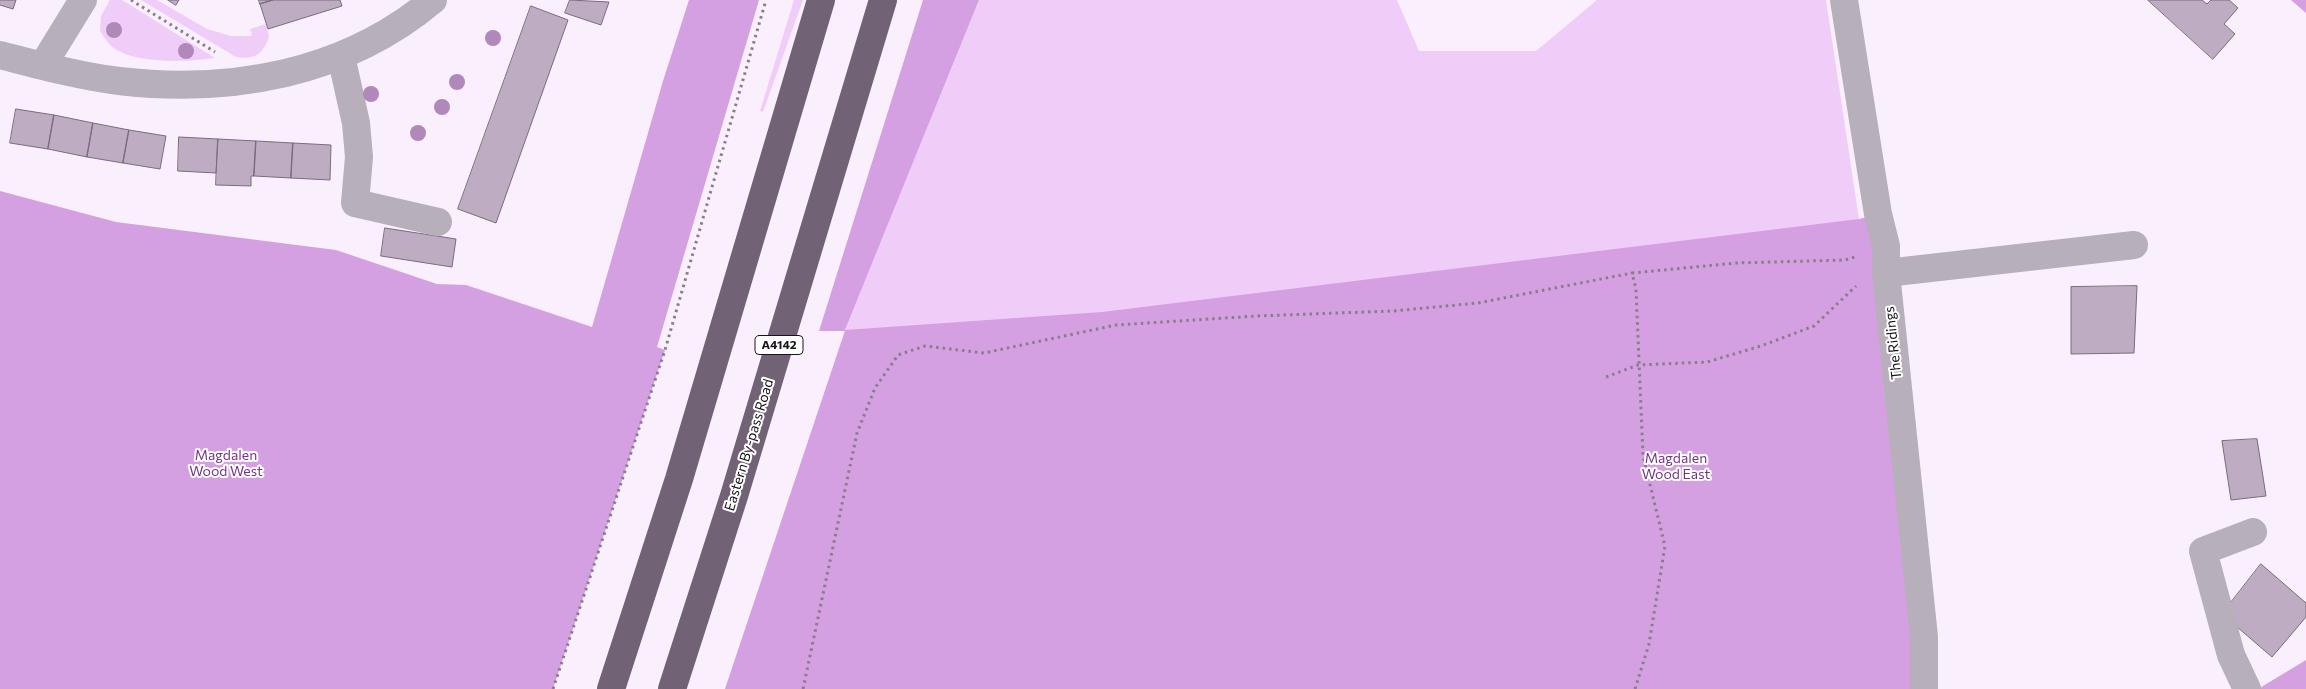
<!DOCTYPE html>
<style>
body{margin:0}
canvas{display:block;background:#faeffd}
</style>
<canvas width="2306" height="689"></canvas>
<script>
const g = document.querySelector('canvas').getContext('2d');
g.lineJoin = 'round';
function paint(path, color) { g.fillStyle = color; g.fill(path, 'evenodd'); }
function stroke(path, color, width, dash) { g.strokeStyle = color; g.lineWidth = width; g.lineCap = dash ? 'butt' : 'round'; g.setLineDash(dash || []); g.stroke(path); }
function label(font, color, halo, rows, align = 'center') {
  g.font = font + ' Commissioner,sans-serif'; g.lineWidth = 4; g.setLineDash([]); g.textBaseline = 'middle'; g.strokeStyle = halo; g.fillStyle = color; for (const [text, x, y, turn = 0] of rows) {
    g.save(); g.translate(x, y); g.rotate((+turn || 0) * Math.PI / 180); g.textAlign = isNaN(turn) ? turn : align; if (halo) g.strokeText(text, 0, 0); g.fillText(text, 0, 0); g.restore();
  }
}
const green = new Path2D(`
 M110 0H122L215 58C189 62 138 64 115 49 108 44 104 37 100 31L101 16Z
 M141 0H157L207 29 231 36H251L252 35 250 29 266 24 269 37C263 54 255 60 236 57Z
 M794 0H803L763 112 760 111Z
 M979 0H1397L1419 51H1536L1597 0H1826L1859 219 725 689 845 330Z`);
const forest = new Path2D(`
 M689 0H759L657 347 665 350 553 689H0V191L116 222 336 250 437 284 466 285 592 327 663 81Z
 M923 0H979L845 330 1102 312 1859 219 1878 214 1924 689H725L845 331H819Z
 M2291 0H2306V13Z
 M2306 660V689H2258Z`);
const building = new Path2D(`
 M0 0H16L13 9 0 5Z
 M168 0H179L176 5Z
 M259 0H273L260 4Z
 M273 0H340L342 6 268 29 260 4Z
 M570 0 609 2 601 25 565 13Z
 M2148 0H2202L2207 4 2211 0H2229L2238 8 2224 24 2235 34 2213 59Z
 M531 6 568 20 496 223 458 209Z
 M16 109 54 115 48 149 10 143Z
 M54 115 93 123 87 157 48 149Z
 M93 123 129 130 123 163 87 157Z
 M129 130 166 136 160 169 123 163Z
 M179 137 218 139 216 173 178 171Z
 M218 139 256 141 254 176H251V186L216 185Z
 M256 141 293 143 291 178 254 176Z
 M293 143 331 145 330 180 291 178Z
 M385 228 456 239 452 267 381 256Z
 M2137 286 2134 353 2071 354V287Z
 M2257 439 2266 496 2231 500 2222 441Z
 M2261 564 2306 603V617L2272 657 2222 614Z`);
const path = new Path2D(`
 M131 0 215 52
 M1606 377 1638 365 1707 362 1761 346 1814 326 1856 286
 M553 689 665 350 766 0
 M803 689 857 433 875 388 898 355 925 346 984 353 1116 325 1256 316 1393 311 1478 303 1632 273
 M1635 689 1649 644 1665 546 1643 456 1636 289 1632 273 1736 263 1845 260 1855 257`);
const minor = new Path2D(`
 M1844 0 1878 214 1886 246V273L1924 637V689
 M0 55C39 65 79 76 119 81 231 94 345 74 433 0
 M341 56 356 123 359 157 355 203 438 222
 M43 65 83 0
 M1886 273 2134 245
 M2247 689 2231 655 2203 551 2253 532`);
const highway = new Path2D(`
 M611 689 679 479 821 0
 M672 689 734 496 883 0`);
const trees = [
 [114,30],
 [493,38],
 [186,51],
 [457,82],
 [371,94],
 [442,107],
 [418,133]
];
const shields = [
 [779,345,48]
];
const shieldNames = [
 ["A4142",779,345]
];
const streetNames = [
 ["The Ridings",1893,343,-96],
 ["Eastern By-pass Road",749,445,-73]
];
const parkNames = [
 ["Magdalen",226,455],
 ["Wood West",226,471],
 ["Magdalen",1676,458],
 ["Wood East",1676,474]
];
paint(green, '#f0cdf9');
paint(forest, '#d4a0e2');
paint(building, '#beadc2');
stroke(building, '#7b6b7f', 1);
stroke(path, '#877e89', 3, [2.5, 4]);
stroke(minor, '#b7afb9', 28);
stroke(highway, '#716275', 28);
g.fillStyle = '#b089ba';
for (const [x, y] of trees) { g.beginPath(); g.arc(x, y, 8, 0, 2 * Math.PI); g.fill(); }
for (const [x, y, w] of shields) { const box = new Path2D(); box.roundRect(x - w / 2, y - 9.5, w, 19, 4); g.fillStyle = '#fff'; g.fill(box); stroke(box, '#19131b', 1); }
label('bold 12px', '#19131b', null, shieldNames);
label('14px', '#19131b', '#fff', streetNames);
label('14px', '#743684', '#fff', parkNames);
</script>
